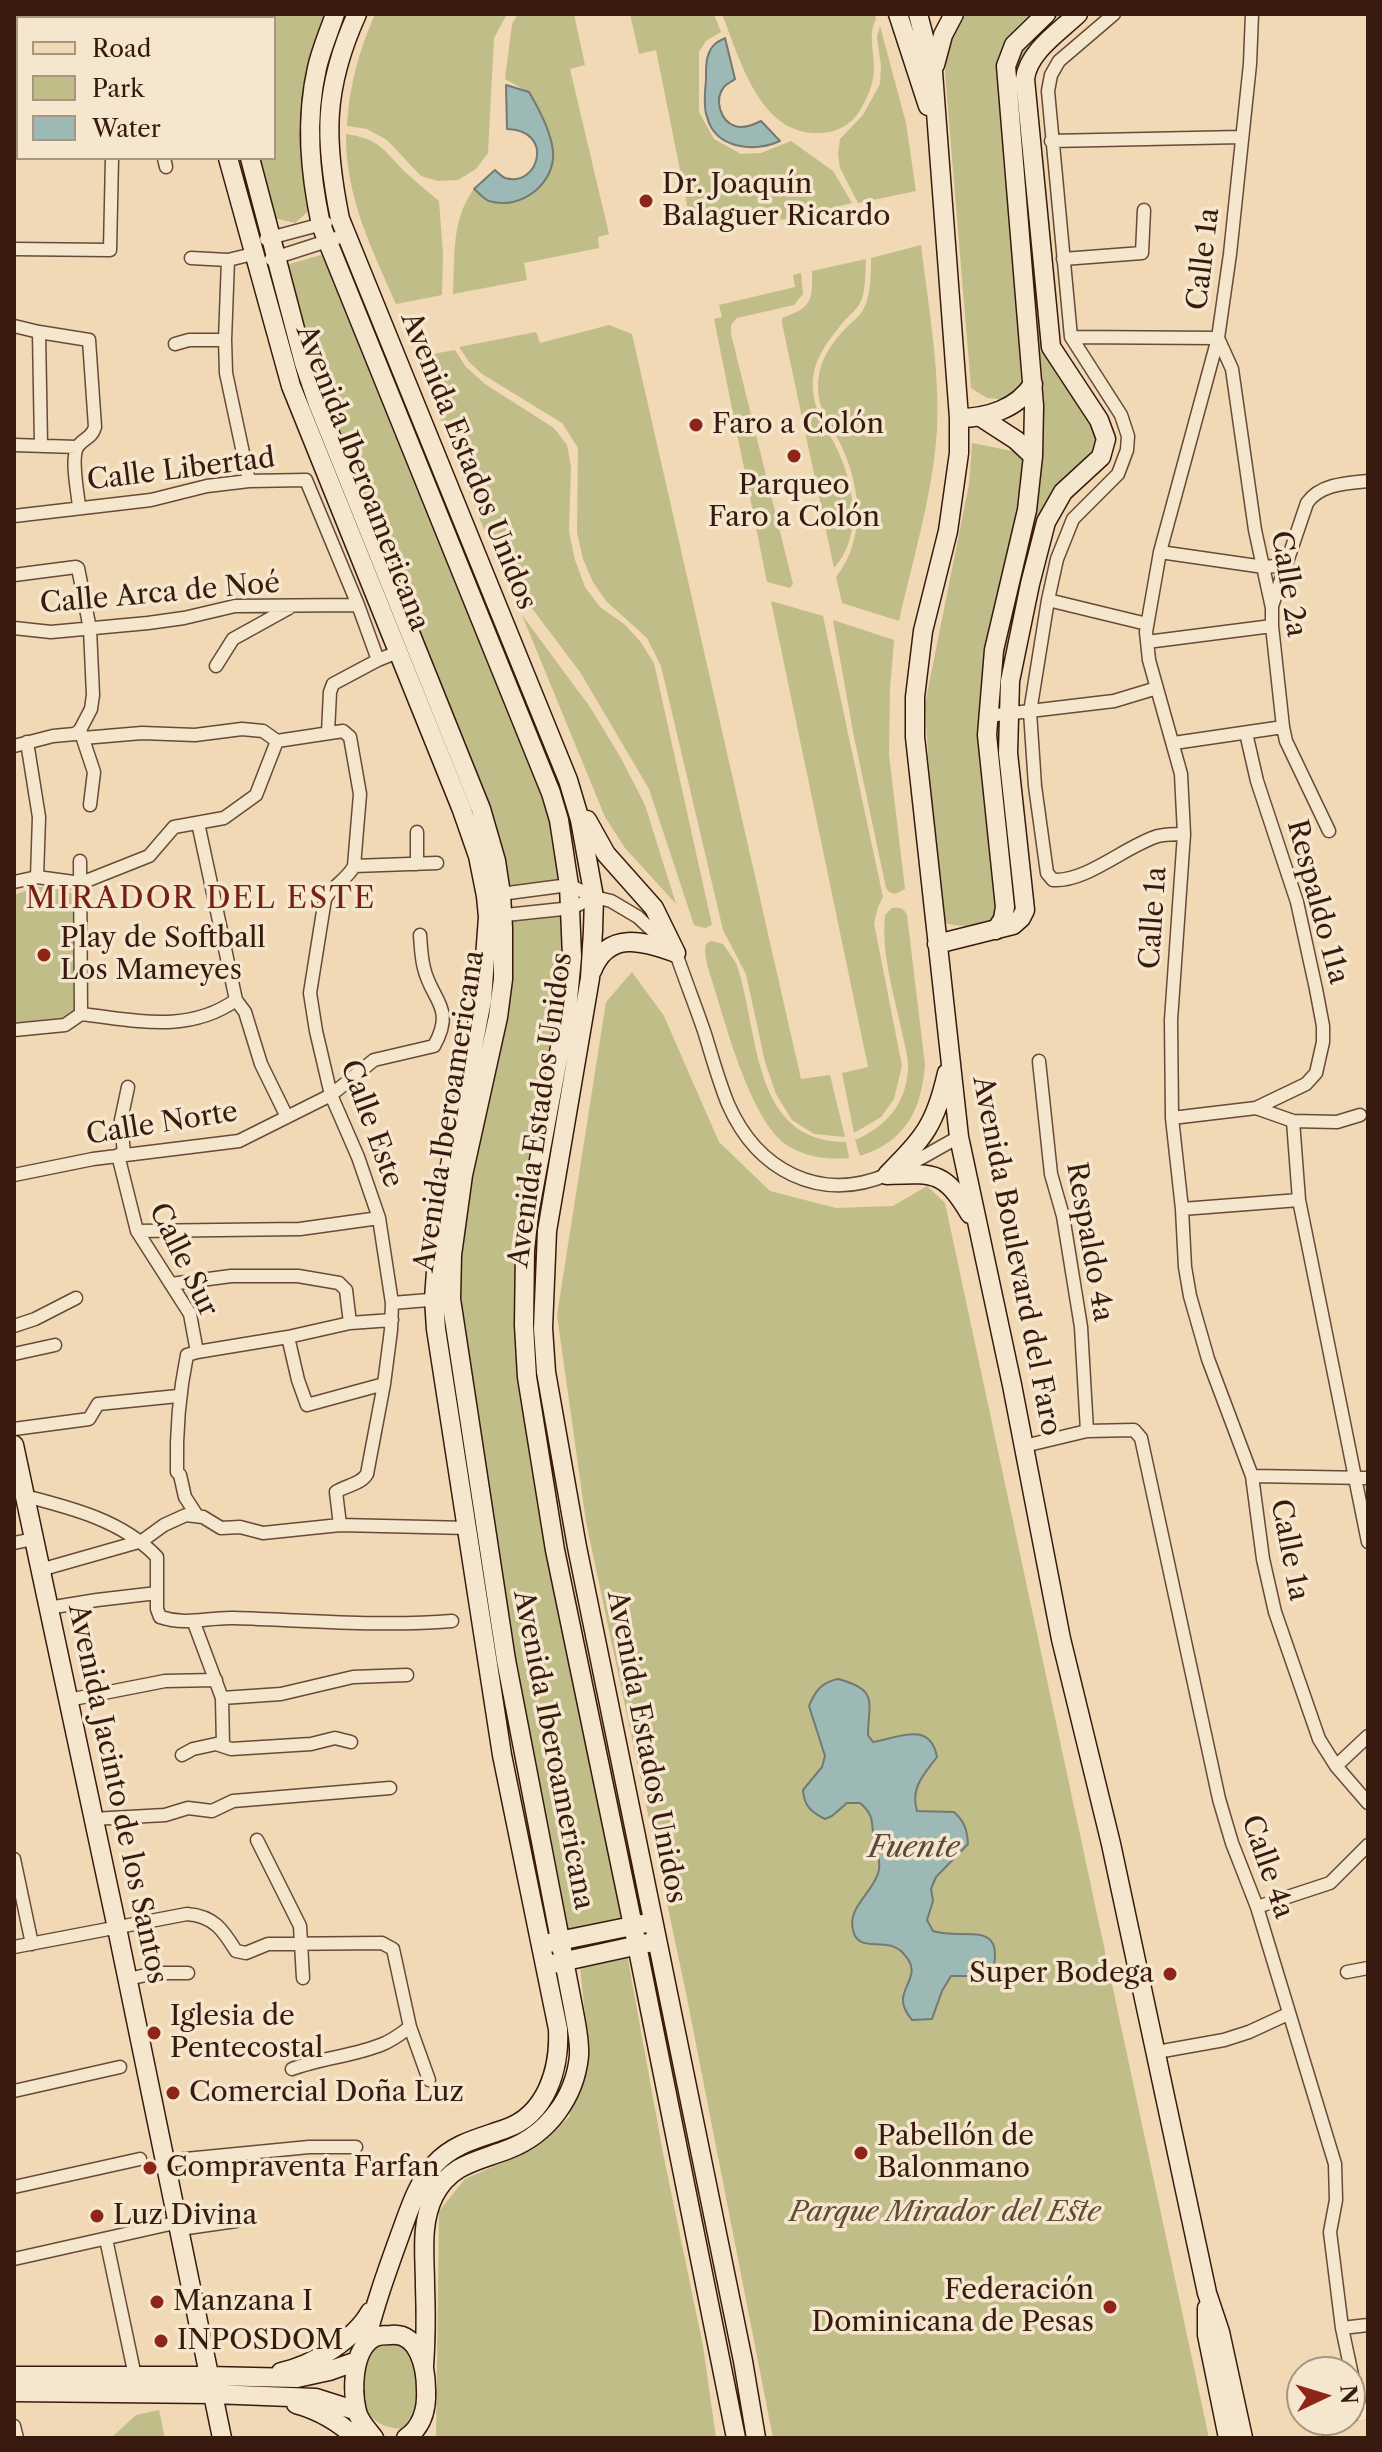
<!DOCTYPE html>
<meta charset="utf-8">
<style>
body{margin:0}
#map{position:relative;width:1382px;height:2452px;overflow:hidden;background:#f0d9b4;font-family:"Libre Caslon Text",serif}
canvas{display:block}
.frame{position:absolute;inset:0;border:16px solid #391a0f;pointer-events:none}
.legend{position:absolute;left:16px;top:16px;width:260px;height:144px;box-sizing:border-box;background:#f5e6ce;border:2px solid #aa9482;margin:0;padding:10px 14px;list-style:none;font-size:24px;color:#391a0f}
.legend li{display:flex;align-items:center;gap:16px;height:40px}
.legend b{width:40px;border:2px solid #aa9482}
.north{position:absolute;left:1286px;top:2356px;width:80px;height:80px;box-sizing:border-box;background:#f5e6ce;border:2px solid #aa9482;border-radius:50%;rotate:86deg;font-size:22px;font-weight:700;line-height:32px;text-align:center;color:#391a0f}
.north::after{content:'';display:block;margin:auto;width:28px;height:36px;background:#8f2418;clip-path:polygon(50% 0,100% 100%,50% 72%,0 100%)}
</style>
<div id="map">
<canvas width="1382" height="2452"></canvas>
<div class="frame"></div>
<ul class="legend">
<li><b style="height:10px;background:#f0d9b4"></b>Road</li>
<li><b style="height:22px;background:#c1bd88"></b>Park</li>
<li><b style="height:22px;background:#9cb9b5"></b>Water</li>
</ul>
<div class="north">N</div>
</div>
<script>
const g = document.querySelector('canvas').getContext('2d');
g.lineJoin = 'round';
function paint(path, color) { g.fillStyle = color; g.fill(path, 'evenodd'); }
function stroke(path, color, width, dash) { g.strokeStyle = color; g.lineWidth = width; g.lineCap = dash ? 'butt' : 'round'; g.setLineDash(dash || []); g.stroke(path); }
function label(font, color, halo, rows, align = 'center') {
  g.font = font + ' "Libre Caslon Text",serif'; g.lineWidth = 7; g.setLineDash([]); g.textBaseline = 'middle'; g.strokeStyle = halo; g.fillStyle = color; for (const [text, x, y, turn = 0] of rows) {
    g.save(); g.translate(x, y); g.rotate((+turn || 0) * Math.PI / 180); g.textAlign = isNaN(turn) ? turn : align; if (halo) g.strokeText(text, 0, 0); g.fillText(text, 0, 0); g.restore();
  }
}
const green = new Path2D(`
 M273 14H328L311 209 295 223 274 218 256 158H274Z
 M375 14H507L494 38 488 153 476 169 458 180 438 181 421 176 387 140 367 129 347 126C349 86 359 51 375 14Z
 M518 14H574L585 65 570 69 609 234 598 237 599 248 524 263 527 280 453 294C455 258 451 219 474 189L488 201 512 203 553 152 550 136 528 92 505 79 512 24Z
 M630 14H714L721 32 706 41 699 52V112L714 139 741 154 761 153 791 141 833 171 852 203 781 220 778 206 691 225 656 50 639 54Z
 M722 14H875L876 19C868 34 874 51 874 68 874 80 870 92 864 103 856 121 841 132 821 133 760 137 740 59 722 14Z
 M967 14H1039L1009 44 1027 375 1023 387 1007 400 987 398 971 388 945 73C948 53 952 29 967 14Z
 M1050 14H1075L1029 58 1044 321 1103 440 1061 492 1008 681 1020 908 1015 911 1008 909 990 714 1030 509 1009 63Z
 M880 26 906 123 916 191 858 203 840 168 838 154 840 139 863 115 880 84 881 66 877 37Z
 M346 134C379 139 383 149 404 171 415 181 427 191 439 201L443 254 442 295 396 304C372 249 345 196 346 134Z
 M921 245C928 305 940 368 937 429 933 494 913 558 899 621L842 603 836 577C868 537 860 481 838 439 829 423 818 408 818 388 818 364 828 347 845 329 850 324 857 318 862 312 871 297 871 275 871 258Z
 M324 254 553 811 563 881 506 888C429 682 345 477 283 266Z
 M866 259C865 272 866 289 861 301 858 308 850 315 845 320 827 342 811 361 813 390 815 417 832 434 841 458 855 492 861 539 834 568L782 323V318C811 308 813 301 812 271Z
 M801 273 803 294 794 305 737 318 731 325V334L793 584 790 588 767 582 714 319 722 317 719 305 795 287 793 275Z
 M609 325 632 334 801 1079 830 1075 845 1137 814 1134 792 1120 776 1094 765 1062 746 974 723 930 661 666 647 638 606 601 593 582 583 559 577 533 578 448 562 423 482 374 469 362 459 347 536 332 540 343Z
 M455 350 466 367 485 384 554 428 567 445 571 467 569 531 575 560 585 587 600 607 624 624 640 641 654 663 712 925 705 928 694 925 649 789 580 672 507 575 485 532 416 357Z
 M972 443 1027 454 1021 514 990 651 997 919C979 928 964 927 944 923L929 771 925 704 969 484Z
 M771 601 823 616 883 897 878 907 874 923 902 1066 894 1099 881 1117 854 1133 842 1073 868 1067Z
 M522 615 590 707 621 758 645 805 676 904 625 848 605 817Z
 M833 620 894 640 890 689 889 755 905 889 895 894 889 892 886 888 854 737Z
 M36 887H53L74 894 76 1015 64 1025 14 1027V895Z
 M892 908C899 907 904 908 907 915L925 1065C921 1111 906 1141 860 1156L855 1140C886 1127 906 1104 908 1069 909 1057 904 1044 902 1032 894 994 881 954 885 915Z
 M564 916 567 962 519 1327 627 1922 566 1934 502 1607 456 1299 457 1264 507 920Z
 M711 941 723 944 736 963C760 1029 749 1142 846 1142L849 1158C829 1160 806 1157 788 1146 748 1120 723 1012 707 965L705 952 706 944Z
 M632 972 664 1016 719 1142 770 1191 836 1208 893 1206 927 1186 945 1203 1209 2438H773L686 1993 586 1522 557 1315 606 1002Z
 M627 1954 663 2153 703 2346 716 2438H436L439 2211 465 2179 531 2150 569 2117 589 2055 580 1966Z
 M392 2340 412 2348C419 2376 424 2407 402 2429 352 2426 359 2380 374 2346Z
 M159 2410 165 2438H111L136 2415Z`);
const water = new Path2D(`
 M725 38 735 79C732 82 727 83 724 87 714 99 720 121 735 126 743 129 753 125 761 121L780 141C755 152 716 150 707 117 703 106 705 91 706 80 706 68 705 53 715 44 718 41 722 40 725 38Z
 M506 85 529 92C539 109 551 131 553 151 556 183 521 211 489 201 484 199 479 193 474 189L495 170C498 173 501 176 505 178 539 188 555 130 507 129Z
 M838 1679C880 1690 868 1703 868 1735L873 1742C898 1738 930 1720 937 1757 924 1774 910 1788 917 1811L954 1812C965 1822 967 1830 968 1844L936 1877 931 1889 933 1901 927 1920 933 1931C962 1941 1005 1918 993 1970L982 1976H951L942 1991 932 2019 912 2020C907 2014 902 2007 903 1998 906 1980 921 1972 903 1953 887 1935 858 1955 853 1930 847 1906 874 1893 879 1870 881 1856 874 1847 873 1834 872 1819 872 1813 860 1803H847L832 1816 825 1819C811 1812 804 1806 803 1790L822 1767 825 1756 809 1706C815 1691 822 1682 838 1679Z`);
const street = new Path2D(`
 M175 14 176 18
 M1114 14 1059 61 1051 75 1048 91 1071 337 1121 415 1128 436 1127 450 1118 474 1073 519 1057 559 1048 600 1030 712 1035 786 1047 873 1053 880C1087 882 1125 846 1158 836 1167 834 1176 834 1184 834
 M1252 14 1250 64 1230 254 1218 338 1160 552 1146 632 1149 660 1181 774 1184 834 1171 1020 1172 1118 1182 1209 1185 1267 1190 1296 1208 1359 1252 1476 1263 1559 1275 1612 1319 1739 1336 1766 1368 1803
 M111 18V14
 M14 61 18 62
 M1051 141 1241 137
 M164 158 166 167
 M266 239 326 223
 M14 249 110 250 112 158
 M191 258 228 260 253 254
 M271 259 346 235
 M1063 259 1142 253 1144 210
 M228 260 225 340 226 373 249 481
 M14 326 39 332 89 340 95 427C92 438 84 438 78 446 70 457 78 493 79 507
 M39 332 41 445
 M1071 337 1218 338 1232 369 1255 530 1272 608V626L1283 727 1286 741 1329 831
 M175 344 189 340H225
 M14 445 77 447
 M14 516 151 500 207 486 249 481 306 480 358 605 378 660
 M1160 552 1264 567 1286 565
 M14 575 76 567 78 568 90 629 93 695 91 709 80 730
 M1048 600 1147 624
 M1272 606 1307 503C1320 484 1347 483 1368 481
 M14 628 51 632 148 623 184 618 235 606 358 605
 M1147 642 1272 626
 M216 666 233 639 289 608
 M988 716 1114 701 1157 688
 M81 733 94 772 90 805
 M328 733 330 692 333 684 378 660 398 652
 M83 738 142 733 195 735 242 729 263 731 277 741 343 731 350 737 360 794 354 866C347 880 332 886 325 899L310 993 316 1031 331 1095 358 1157 379 1218 392 1303 391 1330 384 1384 367 1474C360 1485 346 1485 336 1492L340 1525
 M27 742 39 817 37 877
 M1174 743 1283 727
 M14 746 53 736 75 734 80 730
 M198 823 236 1000 245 1012 261 1064 287 1117
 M80 861 81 1014
 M417 864V832
 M354 866 437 863
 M14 882 37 877 81 883 149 856 174 827 224 818 256 795 277 741
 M493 895 569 885 594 897 611 901 638 917 676 953C685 980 696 1007 705 1034 712 1057 719 1082 728 1104 757 1170 819 1204 889 1174 913 1164 936 1149 959 1137
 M496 916 572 908 594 897
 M14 1030 65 1025 81 1014C135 1020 188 1034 236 1000
 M1039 1061 1051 1174 1063 1216 1081 1327 1087 1431
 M1256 1108 1293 1121 1337 1122 1360 1115
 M1172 1118 1256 1108 1306 1084 1316 1073 1323 1042V1026L1316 989 1297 902 1257 781 1246 733
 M1293 1121 1299 1200 1368 1542
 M118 1155 137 1231 190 1314 197 1352 187 1355C179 1394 176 1432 177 1472L180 1475 185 1497 196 1514
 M124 1155 121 1120 128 1087
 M14 1175 93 1159 239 1141 331 1095 374 1060 434 1046C456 1007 431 1000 424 968 421 957 421 946 420 935
 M1182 1209 1299 1200
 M137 1231 300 1229 379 1218
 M171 1284 231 1276H298L339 1283 346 1290 350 1323
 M392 1303 441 1299
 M14 1326 35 1319 76 1298
 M288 1337 298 1380 307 1405 384 1384
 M197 1352 288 1337 350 1323 392 1320
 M14 1354 55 1345
 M14 1429 89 1419 98 1404 178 1396
 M1024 1446 1087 1431 1134 1430 1141 1438 1219 1799 1232 1843 1257 1907 1335 2164 1336 2200 1330 2232 1342 2328 1355 2389 1368 2432
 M1252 1476 1368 1478
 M25 1496C72 1508 123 1521 157 1557V1609L160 1617C188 1626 207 1617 234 1618 306 1620 380 1627 452 1621
 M14 1543 33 1539
 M40 1570 142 1541 164 1525 186 1515 203 1517 221 1528 240 1527 263 1533 340 1525 468 1528
 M48 1608 97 1600 157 1593
 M194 1623 222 1698 223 1745
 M222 1698 281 1694 353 1677 407 1675
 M68 1700 165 1681 216 1680
 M182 1755 193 1749 216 1744 231 1749 311 1744 335 1738 351 1742
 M1336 1766 1368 1736
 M93 1819 165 1815 188 1808 212 1811 233 1801 390 1788
 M257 1840 300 1926 303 1978
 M14 1859 32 1944
 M1257 1907 1330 1883 1368 1845
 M14 1947 187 1914C214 1916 223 1930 236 1951L246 1953 268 1944 382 1943 393 1949 410 2027 429 2080
 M1347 1972 1368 1968
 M128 1979 155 1973H188
 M1157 2052 1224 2040 1249 2032 1288 2014
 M292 2069C321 2058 354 2056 383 2044 393 2040 402 2033 410 2027
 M14 2091 120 2067
 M165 2161 309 2147H356
 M14 2187 140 2159
 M180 2229 236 2221
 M106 2239 135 2376
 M14 2259 179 2222
 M1342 2328 1368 2325
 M14 2426 17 2438`);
const secondary = new Path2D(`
 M193 14 194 18
 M335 14C329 32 321 50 317 68 305 121 310 173 321 225L551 793 559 820 569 885 572 957 567 1010 529 1214 525 1250 524 1325 527 1377 555 1550 637 1945 736 2438
 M357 14C323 89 324 140 340 219L568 780 580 820 594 897 593 931 590 978 547 1231 543 1328 546 1372 577 1547 743 2361 756 2438
 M898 14 928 106
 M918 14 933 72 959 418V453L948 531 923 631 915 697V737L959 1137 1012 1385 1061 1639 1111 1844 1207 2293 1220 2332 1243 2438
 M263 18 264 14
 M935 65 943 35 954 14
 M228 158 291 386 462 810 478 856 486 896 488 917 482 1000 440 1217 434 1299 436 1329 502 1755 558 2029C560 2068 547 2115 505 2129 480 2138 454 2143 435 2164 417 2183 409 2211 400 2235 387 2271 374 2307 365 2345
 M250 158 304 363 318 404 481 809 496 861 501 894 503 928V979L498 1017 463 1175 452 1255 451 1299 506 1660 573 2007C576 2024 580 2040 579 2056 575 2097 548 2134 509 2149 479 2161 451 2163 434 2196 420 2224 425 2256 425 2286 426 2313 426 2339 424 2366
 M959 418C987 418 1017 409 1033 384
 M982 418 1016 440 1033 456
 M587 820 606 854 654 908 676 953
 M996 930 1003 919 1005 907 987 735 994 650 1027 510 1033 456 1034 406 1006 66 1014 45 1046 14
 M937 944 1013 925 1021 918 1025 910 1008 753 1010 681 1030 584 1046 522 1063 492 1101 457 1106 439 1099 420 1051 347 1025 79C1028 52 1059 32 1078 14
 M592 971C608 930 643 941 676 953
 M887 1175C924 1137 935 1126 947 1073
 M887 1175C935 1173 944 1171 970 1214
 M14 1445 117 1928 222 2438
 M549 1943 642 1924
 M552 1964 648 1943
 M1207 2308V2335L1228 2438
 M281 2372C312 2366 355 2339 370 2312
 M14 2376H208L297 2378 329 2371 357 2361
 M14 2392 213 2394 316 2398 357 2411
 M296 2404C318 2410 339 2422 356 2438
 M374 2438C368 2430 360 2422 357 2412 352 2391 352 2351 373 2338 378 2335 385 2335 391 2335 419 2332 426 2368 426 2390 427 2409 422 2427 406 2438`);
const primary = new Path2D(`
 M1333 2438 1368 2428`);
const markers = [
 [646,201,8,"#8f2418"],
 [696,425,8,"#8f2418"],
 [794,456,8,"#8f2418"],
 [44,955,8,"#8f2418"],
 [1170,1974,8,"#8f2418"],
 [154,2033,8,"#8f2418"],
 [173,2093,8,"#8f2418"],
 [861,2153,8,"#8f2418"],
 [150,2168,8,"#8f2418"],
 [97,2216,8,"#8f2418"],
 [157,2302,8,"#8f2418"],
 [1110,2307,8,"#8f2418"],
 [161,2341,8,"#8f2418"]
];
const poiNames = [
 ["Dr. Joaquín",662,185],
 ["Balaguer Ricardo",662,217],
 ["Faro a Colón",712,425],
 ["Parqueo",794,486,"center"],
 ["Faro a Colón",794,518,"center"],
 ["Play de Softball",60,939],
 ["Los Mameyes",60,971],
 ["Super Bodega",1154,1974,"right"],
 ["Iglesia de",170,2017],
 ["Pentecostal",170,2049],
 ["Comercial Doña Luz",189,2093],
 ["Pabellón de",877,2137],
 ["Balonmano",877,2169],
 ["Compraventa Farfan",166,2168],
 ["Luz Divina",113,2216],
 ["Federación",1094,2291,"right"],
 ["Dominicana de Pesas",1094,2323,"right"],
 ["Manzana I",173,2302],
 ["INPOSDOM",177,2341]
];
const streetNames = [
 ["Calle 1a",1204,259,-83],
 ["Avenida Estados Unidos",468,461,68],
 ["Calle Libertad",181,470,-7],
 ["Avenida Iberoamericana",362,478,69],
 ["Calle 2a",1288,584,81],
 ["Calle Arca de Noé",160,594,-5],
 ["Respaldo 11a",1317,902,75],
 ["Calle 1a",1154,918,-86],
 ["Avenida Estados Unidos",541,1110,-82],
 ["Avenida Iberoamericana",450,1111,-81],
 ["Calle Norte",162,1124,-9],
 ["Calle Este",371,1124,70],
 ["Respaldo 4a",1089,1242,80],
 ["Avenida Boulevard del Faro",1016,1256,79],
 ["Calle Sur",183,1260,64],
 ["Calle 1a",1289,1550,79],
 ["Avenida Estados Unidos",646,1747,79],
 ["Avenida Iberoamericana",553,1750,79],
 ["Avenida Jacinto de los Santos",117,1794,78],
 ["Calle 4a",1267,1867,71]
];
const parkNames = [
 ["Parque Mirador del Este",945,2213]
];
const neighbourhoodNames = [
 ["MIRADOR DEL ESTE",201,899]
];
const waterNames = [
 ["Fuente",914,1848]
];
paint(green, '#c1bd88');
paint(water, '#9cb9b5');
stroke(water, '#747973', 2);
stroke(street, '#674a38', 15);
stroke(secondary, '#391a0f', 21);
stroke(primary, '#391a0f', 23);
stroke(street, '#f5e6ce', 12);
stroke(secondary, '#f5e6ce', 18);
stroke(primary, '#f0d9b4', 20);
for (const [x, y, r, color] of markers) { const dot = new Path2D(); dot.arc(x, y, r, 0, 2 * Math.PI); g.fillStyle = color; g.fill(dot); stroke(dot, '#f5e6ce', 3); }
label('28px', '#391a0f', '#f5e6ce', poiNames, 'left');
label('28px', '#391a0f', '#f5e6ce', streetNames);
label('italic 28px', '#624b33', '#f5e6ce', parkNames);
g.letterSpacing = '2px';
label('30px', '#7a1f14', '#f5e6ce', neighbourhoodNames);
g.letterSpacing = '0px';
label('italic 30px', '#574a41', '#f5e6ce', waterNames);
</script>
